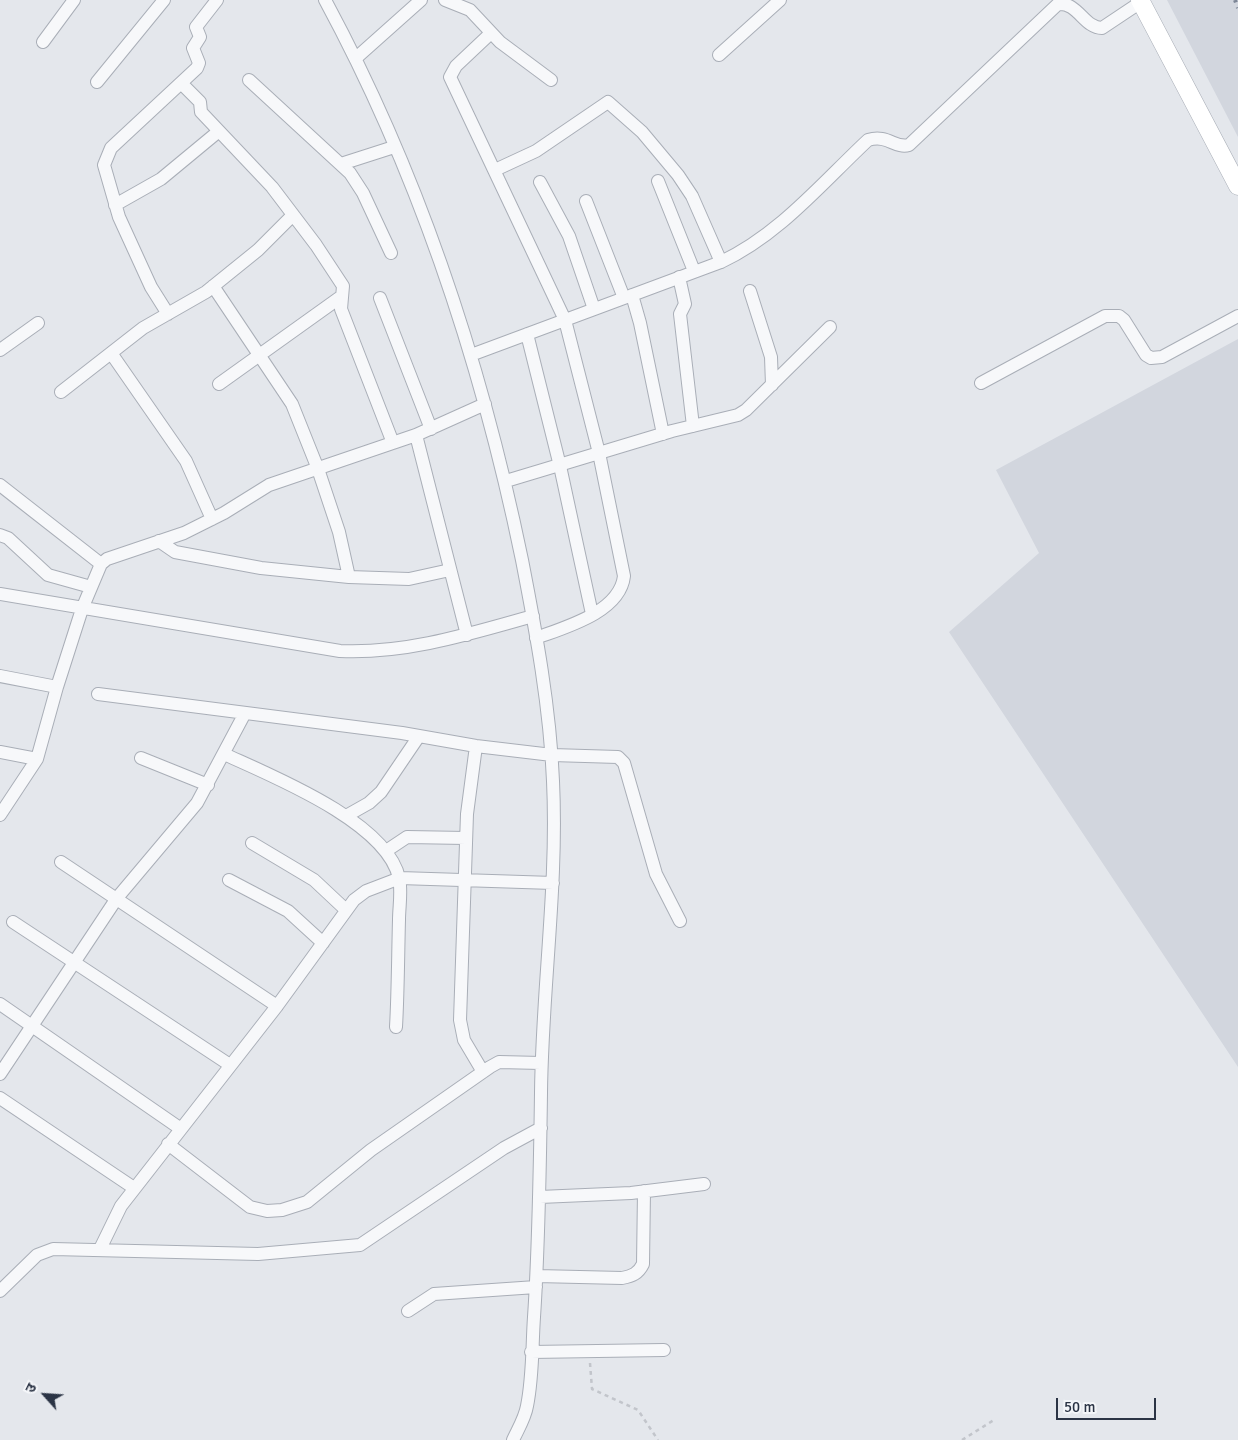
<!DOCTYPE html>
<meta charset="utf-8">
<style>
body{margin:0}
#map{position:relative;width:1238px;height:1440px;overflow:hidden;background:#e4e7ec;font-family:Signika,"Noto Sans Devanagari",sans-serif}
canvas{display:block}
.north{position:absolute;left:20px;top:1370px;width:50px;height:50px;-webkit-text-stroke:4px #f4f6f9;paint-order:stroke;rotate:296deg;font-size:14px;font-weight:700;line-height:20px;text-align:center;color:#2b3445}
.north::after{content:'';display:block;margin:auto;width:18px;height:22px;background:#2b3445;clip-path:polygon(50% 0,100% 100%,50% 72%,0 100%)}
.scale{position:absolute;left:1056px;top:1398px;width:100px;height:22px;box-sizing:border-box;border:2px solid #2b3445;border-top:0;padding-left:6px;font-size:15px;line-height:18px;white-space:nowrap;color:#2b3445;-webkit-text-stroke:4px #f4f6f9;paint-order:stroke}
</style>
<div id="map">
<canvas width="1238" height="1440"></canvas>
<div class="north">उ</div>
<div class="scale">50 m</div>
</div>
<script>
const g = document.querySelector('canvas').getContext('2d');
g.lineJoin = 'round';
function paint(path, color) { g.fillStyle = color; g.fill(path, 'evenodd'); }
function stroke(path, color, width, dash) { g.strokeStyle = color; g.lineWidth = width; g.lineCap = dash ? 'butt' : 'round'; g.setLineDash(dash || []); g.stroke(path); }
const built = new Path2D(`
 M1167 0H1238V137Z
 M1238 339V1067L949 632 1039 553 996 470Z`);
const path = new Path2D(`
 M590 1363 592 1389 638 1410 658 1440
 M962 1440 994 1420`);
const street = new Path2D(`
 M325 0C419 174 482 366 522 560 536 632 550 707 553 781 558 885 542 989 541 1093 540 1168 539 1242 534 1317 532 1346 533 1377 527 1406 525 1418 518 1429 513 1440
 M445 0 470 10 500 42 551 80
 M491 33 456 66 450 77 565 320 599 453 624 576C620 612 566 627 536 638
 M43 42 74 0
 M719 55 780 0
 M356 58 421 0
 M249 80 350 173 363 193 391 253
 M97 82 164 0
 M181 83 200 102 201 112 272 187 316 245 343 286 341 309 393 443
 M341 164 394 147
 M495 170 536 151 608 102 642 132 678 175 692 196 721 262
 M658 181 694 271
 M540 182 569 236 594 309
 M586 201 624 298
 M115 205 161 179 219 131
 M679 277 685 304 680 314 693 426
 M213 286 292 404 318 469 339 532 349 577
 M750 291 771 357 772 385
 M632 295 640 323 663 434
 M380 298 431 429
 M168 314 151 287 119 217 104 165 111 148 197 68 199 63 193 48 200 37 196 27 217 0
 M527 334 560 466 592 614
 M0 350 38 323
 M111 353 186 461 212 519
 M471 355 721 262C779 235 822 183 868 140 888 134 895 149 909 145L1058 4C1078 2 1084 28 1102 28L1141 2
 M981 383 1105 316H1119L1124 320 1146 355 1151 358 1162 357 1238 316
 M219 384 342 296
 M61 392 143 328 206 292 258 250 293 215
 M416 435 467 635
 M506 481 672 431 738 415 746 410 830 327
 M0 485 101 564
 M0 535 8 538 48 575 91 587
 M159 541 175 552 261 568 349 577 409 579 450 570
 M0 594 340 651C406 654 469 634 533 616
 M0 676 57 687
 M98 694 402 733 476 746 552 755 618 757 624 763 656 874 680 921
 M476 746 467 814 460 1020 464 1040 483 1072
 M0 752 37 759
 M224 754C272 776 387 822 399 878 402 891 399 907 399 920 398 956 398 991 396 1027
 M141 758 208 785
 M0 815 37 759 57 687 82 609 101 564 107 559 184 533 224 513 269 485 416 435 485 404
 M346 816 369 803 381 792 419 736
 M252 843 314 880 346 910
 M386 851 407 837 466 838
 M61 862 277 1006
 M229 880 288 911 323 943
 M13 922 230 1065
 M0 1004 181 1129
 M0 1074 117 898 197 803 245 713
 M0 1098 134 1188
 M168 1144 250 1207 267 1211 282 1210 307 1202 371 1150 490 1067 499 1062 541 1063
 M540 1197 631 1193 704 1184
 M100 1249 121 1206 277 1006 354 900 366 891 400 878 553 883
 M537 1276 622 1278C632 1276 638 1274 643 1264L644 1191
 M0 1291 37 1255 53 1249 258 1254 360 1245 504 1148 541 1128
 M408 1311 434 1294 536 1287
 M531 1352 664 1350`);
const secondary = new Path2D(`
 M1140 0 1238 186`);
const rail = new Path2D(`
 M1235 0 1238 8`);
paint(built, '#d2d6de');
stroke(street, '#a9aeb7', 14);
stroke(secondary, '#a9aeb7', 19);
stroke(path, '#c2c5cb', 2.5, [4, 4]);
stroke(street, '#f7f8fa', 12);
stroke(secondary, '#fff', 18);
stroke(rail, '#7d8696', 4, [2.5, 5]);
</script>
